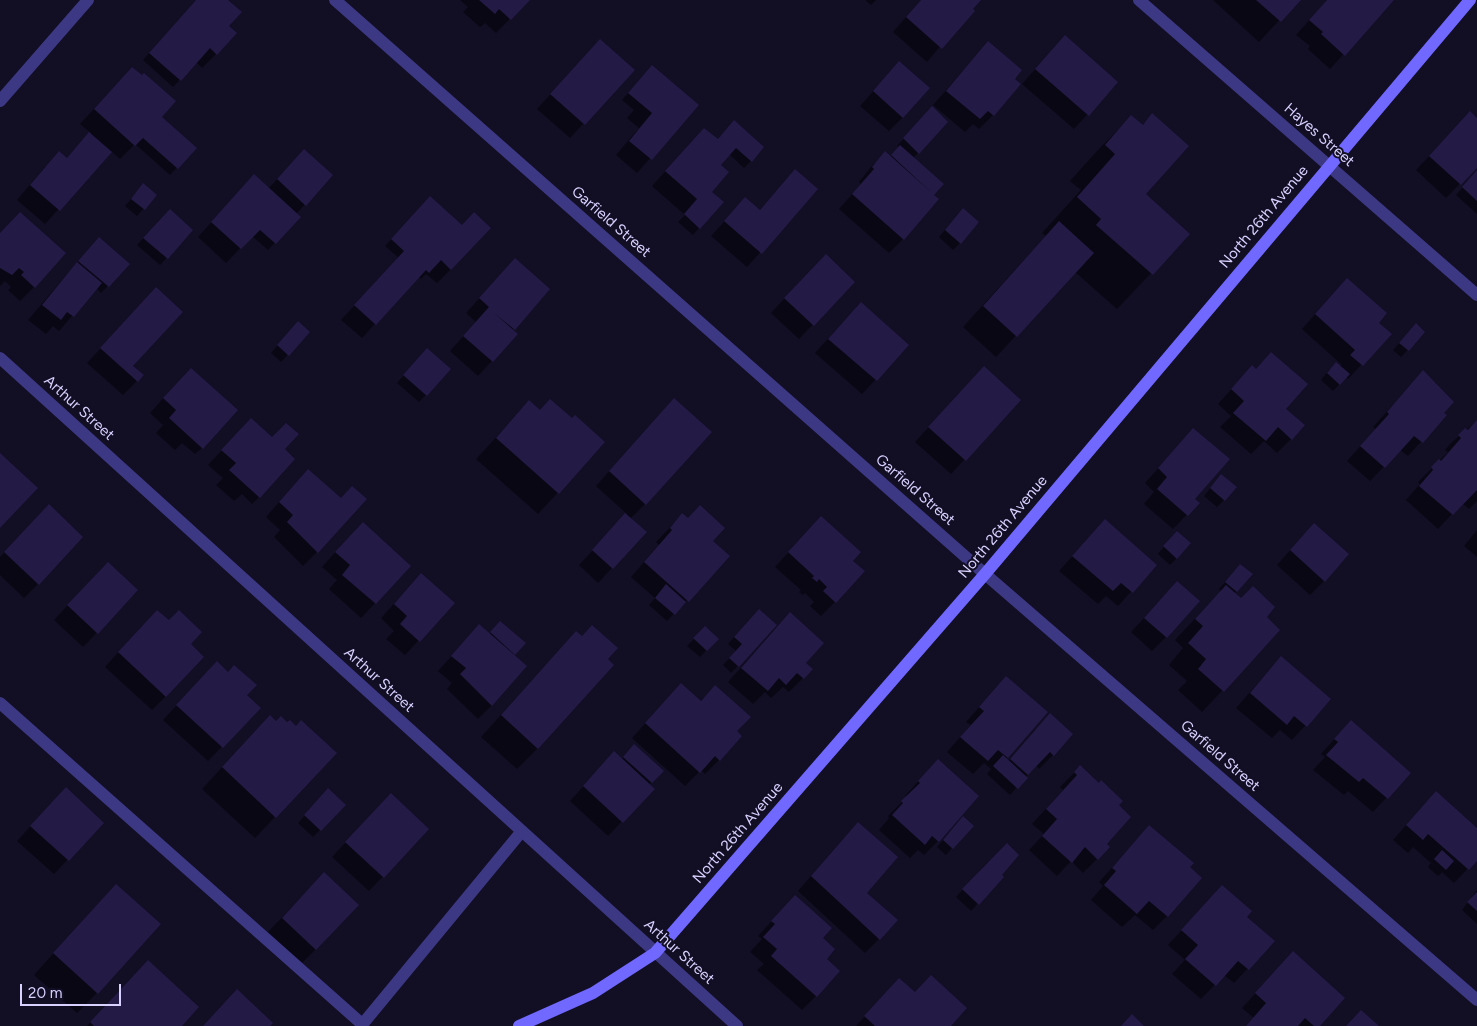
<!DOCTYPE html>
<style>
body{margin:0}
#map{position:relative;width:1477px;height:1026px;overflow:hidden;background:#120e24;font-family:Figtree,sans-serif}
canvas{display:block}
.scale{position:absolute;left:20px;top:984px;width:101px;height:22px;box-sizing:border-box;border:2px solid #d8d1ff;border-top:0;padding-left:6px;font-size:15px;line-height:18px;white-space:nowrap;color:#d8d1ff;-webkit-text-stroke:4px #120e24;paint-order:stroke}
</style>
<div id="map">
<canvas width="1477" height="1026"></canvas>
<div class="scale">20 m</div>
</div>
<script>
const g = document.querySelector('canvas').getContext('2d');
g.lineJoin = 'round';
function paint(path, color) { g.fillStyle = color; g.fill(path, 'evenodd'); }
function stroke(path, color, width, dash) { g.strokeStyle = color; g.lineWidth = width; g.lineCap = dash ? 'butt' : 'round'; g.setLineDash(dash || []); g.stroke(path); }
function label(font, color, halo, rows, align = 'center') {
  g.font = font + ' Figtree,sans-serif'; g.lineWidth = 4; g.setLineDash([]); g.textBaseline = 'middle'; g.strokeStyle = halo; g.fillStyle = color; for (const [text, x, y, turn = 0] of rows) {
    g.save(); g.translate(x, y); g.rotate((+turn || 0) * Math.PI / 180); g.textAlign = isNaN(turn) ? turn : align; if (halo) g.strokeText(text, 0, 0); g.fillText(text, 0, 0); g.restore();
  }
}
const shadow = new Path2D(`
 M196 0H226L228 26 216 54 202 68 196 62 173 87 143 60Z
 M460 0H528L496 33 485 23 480 27 463 12 468 7Z
 M865 0H876L871 5Z
 M921 0H979L927 62 893 32Z
 M1213 0H1298L1259 42Z
 M1327 0H1392L1330 69 1308 49 1310 46 1296 35Z
 M1065 36 1117 82 1074 129 1022 84Z
 M988 43 993 115 979 129 973 124 965 132 933 105Z
 M586 55 633 70 570 138 537 109Z
 M645 74 697 105 637 173 616 155 639 128 627 118 634 110 622 100Z
 M886 77 903 117 889 131 860 106Z
 M118 83 154 123 195 148 170 175 135 144 120 159 111 151 45 224 17 200 45 167 66 159 91 133 80 124Z
 M1470 113 1477 119V166L1446 198 1416 170Z
 M925 115 918 153 913 158 942 184 932 195 903 239 889 253 839 209 861 184 859 182 871 167 885 153 890 157 899 148 897 146Z
 M1153 115 1144 194 1188 234 1117 309 1075 272 996 357 963 327 1046 236 1042 233 1081 190 1070 181 1096 152 1131 117 1142 126Z
 M728 129 751 161 744 168 729 154 719 165 699 228 693 235 678 222 685 215 652 186 673 163 717 140Z
 M290 165 331 176 296 214 299 217 268 250 252 236 226 263 198 237 240 190 268 189Z
 M795 170 817 189 747 267 711 236 745 199 759 211Z
 M1477 171V214L1456 195Z
 M137 192 155 195 137 216 125 206Z
 M423 205 451 269 437 283 426 274 421 279 418 276 362 338 341 320 399 258 385 246Z
 M957 216 960 243 953 250 939 237Z
 M163 217 192 230 160 265 137 245Z
 M0 234 34 287 20 301 8 290 11 287 5 281 0 286Z
 M92 245 128 264 101 293 96 288 59 331 53 326 46 334 28 320Z
 M515 259 548 290 512 330 516 334 478 376 450 351 476 322 466 313Z
 M812 269 853 282 799 339 771 313Z
 M1333 294 1390 334 1348 379 1346 377 1333 391 1321 380 1329 370 1342 365 1302 329Z
 M142 303 131 366 137 381 123 395 87 363Z
 M847 318 908 345 862 394 815 353Z
 M291 330 308 332 281 362 271 353Z
 M1410 331 1424 332 1401 357 1393 350Z
 M421 356 450 369 419 402 397 383Z
 M1423 372 1437 384 1427 395 1445 415 1408 456 1400 450 1370 481 1347 461 1376 429 1373 427Z
 M1239 381 1284 409 1291 439 1277 453 1264 441 1251 454 1220 427 1231 416 1218 404Z
 M970 382 1019 400 951 474 915 442Z
 M177 383 202 448 195 454 182 443 175 450 156 433 163 425 150 413Z
 M529 402 540 411 572 420 604 442 538 514 476 459Z
 M660 414 645 504 630 519 645 532 598 583 579 565 627 514 596 486Z
 M1477 421V501L1469 509 1462 503 1438 529 1406 500 1420 484 1418 482 1448 452 1445 450 1451 443Z
 M1193 430 1194 499 1198 503 1173 529 1144 504 1154 492 1145 483Z
 M237 434 272 439 283 449 259 497 252 504 242 494 234 501 216 485 223 478 208 465Z
 M1215 482 1224 500 1217 507 1204 496Z
 M294 485 317 552 303 566 274 537 280 530 266 517Z
 M682 515 728 556 667 621 649 605 655 598 631 577 659 545 656 542Z
 M35 520 38 584 24 598 0 575V557Z
 M1477 530V557L1464 546Z
 M807 532 851 561 835 602 821 616 810 606 814 602 805 593 803 595 799 592 801 590 775 567Z
 M1091 535 1155 565 1118 606 1106 596 1098 604 1059 571Z
 M349 537 410 566 361 618 329 589 337 580 322 567Z
 M1170 539 1177 558 1170 565 1158 554Z
 M1300 539 1324 581 1310 595 1277 565Z
 M1234 572 1251 574 1234 594 1279 630 1202 712 1178 690 1187 681 1169 665 1183 648 1175 640 1221 591 1219 589Z
 M421 574 453 603 405 655 386 639 394 631 381 618Z
 M94 577 137 591 83 647 54 620Z
 M1177 583 1166 637 1152 651 1131 632Z
 M752 617 738 666 731 673 723 665 736 651 728 644Z
 M143 625 189 644 166 696 152 710 105 667Z
 M479 626 489 635 493 629 524 643 513 656 492 705 478 719 447 689 452 683 438 671Z
 M592 626 538 748 517 769 481 737 576 632 581 637Z
 M705 628 717 639 700 657 687 646Z
 M776 628 804 663 803 678 789 692 783 687 771 698 765 692 753 704 728 682Z
 M1281 657 1329 699 1292 740 1280 730 1272 738 1236 708Z
 M228 673 259 708 208 761 163 720 203 677Z
 M1006 677 1046 712 1006 759 1008 761 1036 729 1053 755 1039 769 1036 765 1010 795 987 774 991 769 984 763 973 774 947 752 971 725 966 722Z
 M681 684 700 701 715 687 735 732 719 760 705 774 701 770 685 786 632 738Z
 M281 718 296 727 275 817 255 838 202 789 250 737Z
 M1337 736 1409 773 1373 812 1348 791 1344 795 1313 770 1325 757 1321 754Z
 M627 753 662 771 649 785 653 789 608 836 570 801 601 767 622 759Z
 M1080 767 1117 805 1105 844 1097 859 1083 873 1071 861 1057 876 1029 850 1044 834 1032 824 1063 790 1060 787Z
 M924 775 938 841 924 855 918 850 910 858 879 830 889 818 888 816 907 797 905 796Z
 M322 797 344 805 313 837 298 823Z
 M52 803 102 823 54 874 17 841Z
 M1422 807 1477 829V859L1454 883 1442 872 1438 876 1428 867 1431 863 1413 847 1408 853 1393 840Z
 M377 809 428 829 369 891 332 857Z
 M956 825 952 848 946 855 937 847Z
 M1149 827 1188 867 1167 916 1153 930 1135 915 1122 927 1091 900 1103 886 1099 882Z
 M844 838 865 893 879 939 865 953 798 891Z
 M987 863 1002 877 971 911 956 897Z
 M1222 887 1245 917 1273 941 1234 983 1224 975 1201 999 1172 974 1185 960 1168 945Z
 M310 888 316 949 302 963 268 932Z
 M1477 890V924L1462 910Z
 M96 906 97 993 77 1013 34 975Z
 M781 911 821 938 825 959 816 996 802 1010 757 970 764 964 750 952 762 939 758 936Z
 M1293 953 1318 1026H1247L1254 1018 1242 1008Z
 M148 961 180 1026H87L127 982Z
 M885 994 949 1026H856Z`);
const building = new Path2D(`
 M196 0H228L242 12 229 26 237 33 217 55 210 48 181 81 149 53Z
 M479 0H530L511 20 499 9 495 14Z
 M921 0H981L973 9 975 11 942 49 906 17Z
 M1256 0H1301L1281 22Z
 M1327 0H1394L1345 56 1321 34 1323 32 1309 20Z
 M1065 35 1118 82 1089 116 1035 69Z
 M600 39 635 70 585 125 550 94Z
 M988 41 1022 70 1015 79 1021 84 994 116 988 111 980 119 946 91Z
 M899 61 930 88 903 118 873 91Z
 M652 65 699 105 652 160 629 141 652 113 628 93Z
 M132 67 142 75 144 73 176 101 162 117 197 148 178 169 143 138 135 146 94 109Z
 M932 106 948 122 919 154 903 138Z
 M1470 111 1477 118V168L1461 185 1429 156Z
 M1152 113 1189 146 1146 194 1190 234 1153 275 1096 225 1101 219 1077 197 1115 154 1105 145 1131 115 1143 125Z
 M734 120 764 147 752 162 736 148 721 165 729 172 712 192 724 202 700 229 684 214 697 199 665 171 704 128 718 139Z
 M89 132 112 152 60 211 30 185 59 151 67 158Z
 M900 145 944 184 934 195 939 199 904 240 852 194 874 169 872 167 885 151 932 193 891 155Z
 M304 149 333 175 306 206 277 179Z
 M795 169 818 189 762 254 724 221 745 197 760 210Z
 M1477 170V201L1462 187Z
 M254 174 301 217 276 244 260 230 241 249 211 222Z
 M143 183 157 195 145 210 131 199Z
 M430 196 462 225 474 212 491 228 451 270 441 260 429 273 426 270 376 325 354 305 404 251 391 239Z
 M963 208 979 222 961 244 945 230Z
 M170 209 193 230 168 259 143 238Z
 M20 212 66 253 35 288 21 275 24 272 19 268 12 275 0 268V233Z
 M1059 221 1094 253 1017 337 983 306Z
 M99 237 130 264 109 287 78 261Z
 M826 254 855 282 814 326 784 298Z
 M515 258 550 289 515 330 494 313 518 334 493 362 463 336 489 307 479 298Z
 M77 262 102 283 74 317 67 312 61 320 42 305Z
 M1347 278 1387 313 1379 323 1392 334 1363 366 1350 355 1355 350 1315 314Z
 M156 287 183 312 133 366 144 375 138 382 100 348Z
 M861 302 909 345 877 381 828 339Z
 M298 321 310 332 289 356 277 345Z
 M1416 323 1425 332 1409 351 1399 343Z
 M427 348 451 369 427 396 403 375Z
 M1271 352 1308 384 1286 409 1305 425 1292 440 1278 427 1266 441 1233 413 1244 401 1231 389 1252 365 1256 369Z
 M1336 362 1350 374 1340 385 1327 373Z
 M984 366 1021 400 966 461 928 427Z
 M191 368 238 410 203 449 169 418 176 410 163 398Z
 M1423 370 1454 402 1444 413 1447 415 1423 443 1414 436 1385 468 1360 446 1389 414 1387 412Z
 M674 398 712 432 646 505 609 471Z
 M550 399 572 418 575 415 605 442 559 494 496 438 529 400 540 410Z
 M251 418 272 437 286 423 299 434 285 449 295 459 260 498 229 470 236 463 221 450Z
 M1477 420V490L1453 515 1419 486 1433 470 1431 467 1439 459 1441 461 1461 438 1458 435 1465 428 1468 430Z
 M1193 428 1230 459 1195 499 1200 503 1188 516 1157 489 1167 477 1158 468Z
 M0 453 38 488 0 528Z
 M308 469 341 498 352 486 367 499 318 553 287 522 293 515 279 502Z
 M1221 474 1237 487 1225 501 1210 488Z
 M49 504 83 537 39 585 4 552Z
 M700 505 725 528 713 541 730 556 689 602 644 562 672 530 670 528 682 513 688 518Z
 M625 513 647 532 613 569 592 550Z
 M821 516 861 552 853 561 865 571 836 603 823 591 827 587 819 579 817 582 812 578 814 576 788 552Z
 M1105 519 1157 565 1133 593 1121 583 1113 591 1072 556Z
 M363 522 411 566 376 604 342 575 350 565 335 552Z
 M1314 523 1349 554 1325 582 1290 550Z
 M1177 531 1191 543 1177 559 1163 546Z
 M108 562 138 590 98 634 67 605Z
 M1240 564 1253 574 1237 592 1225 582Z
 M421 573 455 603 420 642 400 624 407 616 394 604Z
 M1177 581 1200 601 1167 638 1144 618Z
 M666 584 686 602 675 615 655 598Z
 M1226 585 1241 598 1253 586 1275 607 1267 617 1280 630 1224 692 1198 669 1206 659 1188 643 1203 626 1195 619Z
 M759 609 777 625 739 667 729 658 742 644 734 637Z
 M157 610 169 620 179 610 202 632 191 644 204 657 166 697 118 652Z
 M790 612 824 643 806 663 813 669 804 679 797 673 786 685 779 678 768 691 741 668Z
 M500 621 526 643 515 655 490 632Z
 M479 624 527 666 492 706 460 674 466 668 451 656Z
 M592 625 618 648 608 659 614 665 538 749 501 715 576 631 582 636Z
 M705 626 719 639 707 651 693 638Z
 M1281 656 1331 699 1307 727 1294 716 1287 725 1250 693Z
 M217 661 228 672 234 665 257 685 247 695 261 708 223 748 176 705Z
 M1006 676 1048 712 1008 758 998 750 988 761 960 737 984 711 979 707Z
 M681 683 701 701 715 685 751 717 737 731 742 736 720 761 715 756 700 773 645 723Z
 M1050 713 1073 734 1054 756 1050 752 1028 775 1010 759Z
 M270 715 276 721 281 716 287 722 290 720 296 726 301 720 337 753 276 818 222 767Z
 M1351 720 1411 773 1388 799 1363 778 1359 782 1326 755 1338 742 1334 739Z
 M634 744 664 771 652 783 623 757Z
 M614 751 655 789 623 823 583 786Z
 M1003 755 1028 778 1018 789 993 766Z
 M938 759 979 796 939 842 932 836 925 845 892 815 903 803 901 801 920 783 918 781Z
 M1080 765 1099 783 1101 780 1123 801 1119 805 1131 817 1107 844 1110 847 1098 860 1085 847 1072 863 1042 836 1057 819 1046 809 1077 775 1074 772Z
 M66 787 104 823 69 861 30 826Z
 M328 788 346 805 321 831 304 815Z
 M1436 791 1477 828V861L1469 870 1428 834 1423 840 1406 825Z
 M391 793 429 829 384 878 345 842Z
 M963 816 974 826 953 849 943 840Z
 M858 822 898 857 867 893 898 920 880 940 811 876Z
 M1149 825 1194 863 1190 867 1202 878 1168 917 1149 901 1137 914 1104 885 1116 871 1112 868Z
 M1007 843 1019 855 1002 875 1004 877 979 905 962 889Z
 M1442 850 1454 861 1446 870 1434 859Z
 M324 872 359 905 316 950 282 918Z
 M116 884 161 924 98 994 53 953Z
 M1222 885 1252 911 1247 917 1275 941 1249 970 1238 961 1216 986 1185 959 1198 945 1181 930Z
 M1477 892V911L1467 902Z
 M795 895 832 928 823 938 835 949 827 959 840 971 817 997 771 956 777 949 763 937 775 924 771 921Z
 M1293 951 1345 998 1320 1026H1314L1305 1018 1298 1026H1246L1266 1003 1255 993Z
 M148 960 199 1007 182 1026H94L90 1022Z
 M931 975 967 1008 951 1026H875L864 1016 899 978 915 992Z
 M237 989 273 1023 270 1026H203Z
 M1361 1010 1379 1026H1346Z
 M1132 1014 1144 1026H1121Z`);
const lane = new Path2D(`
 M0 703 362 1024`);
const street = new Path2D(`
 M335 0 985 574 1477 1000
 M1139 0 1477 295
 M0 101 88 0
 M0 358 737 1026
 M361 1026 522 831`);
const secondary = new Path2D(`
 M519 1026 593 993 655 953 985 574 1470 0`);
const streetNames = [
 ["Hayes Street",1319,135,41],
 ["North 26th Avenue",1264,217,-50],
 ["Garfield Street",611,222,41],
 ["Arthur Street",79,408,42],
 ["Garfield Street",915,490,41],
 ["North 26th Avenue",1003,527,-50],
 ["Arthur Street",379,680,42],
 ["Garfield Street",1220,756,41],
 ["North 26th Avenue",738,833,-49],
 ["Arthur Street",679,952,42]
];
paint(shadow, '#0007');
paint(building, '#241a46');
stroke(lane, '#3d3884', 12);
stroke(street, '#3d3884', 12);
stroke(secondary, '#7068ff', 12);
label('15px', '#d8d1ff', '#120e24', streetNames);
</script>
